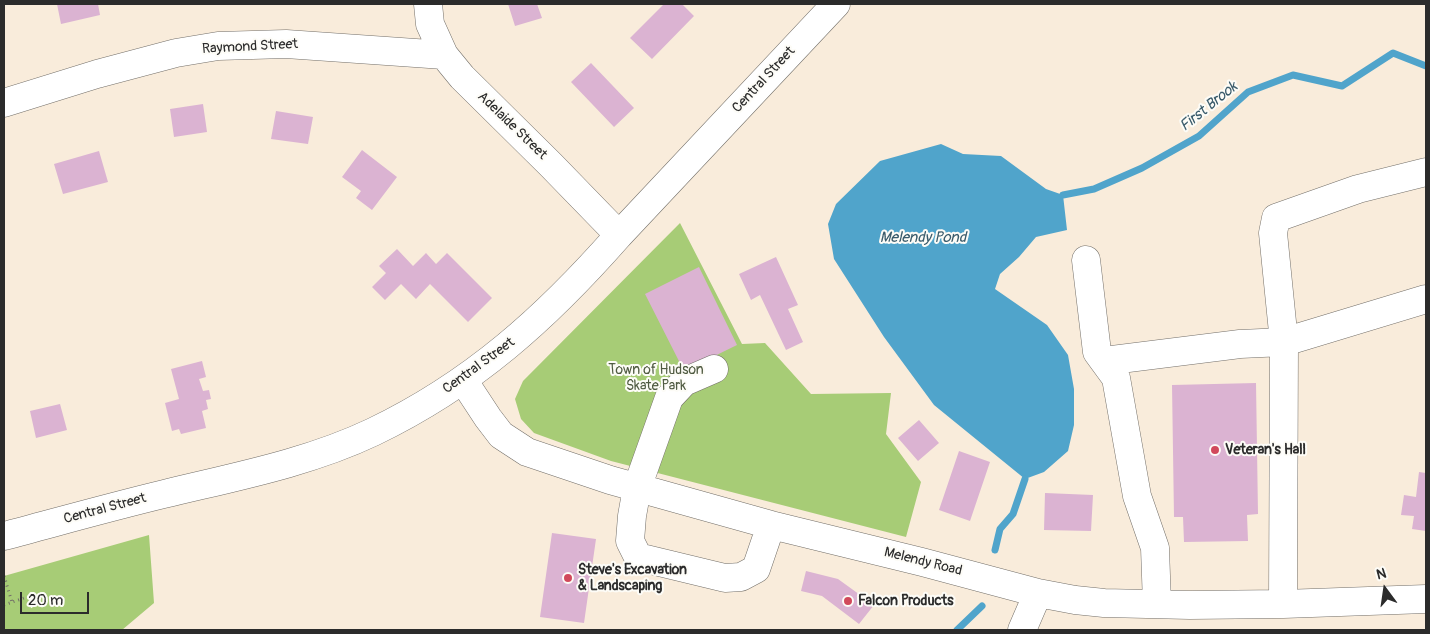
<!DOCTYPE html>
<style>
body{margin:0}
#map{position:relative;width:1430px;height:634px;overflow:hidden;background:#f9ecdb;font-family:Pangolin,sans-serif}
canvas{display:block}
.frame{position:absolute;inset:0;border:5px solid #2b2b2b;pointer-events:none}
.north{position:absolute;left:1360px;top:564px;width:50px;height:50px;-webkit-text-stroke:4px #fdfcf7;paint-order:stroke;rotate:346deg;font-size:14px;font-weight:700;line-height:20px;text-align:center;color:#2b2b2b}
.north::after{content:'';display:block;margin:auto;width:18px;height:22px;background:#2b2b2b;clip-path:polygon(50% 0,100% 100%,50% 72%,0 100%)}
.scale{position:absolute;left:20px;top:592px;width:69px;height:22px;box-sizing:border-box;border:2px solid #2b2b2b;border-top:0;padding-left:6px;font-size:15px;line-height:18px;white-space:nowrap;color:#2b2b2b;-webkit-text-stroke:4px #fdfcf7;paint-order:stroke}
</style>
<div id="map">
<canvas width="1430" height="634"></canvas>
<div class="frame"></div>
<div class="north">N</div>
<div class="scale">20 m</div>
</div>
<script>
const g = document.querySelector('canvas').getContext('2d');
g.lineJoin = 'round';
function paint(path, color) { g.fillStyle = color; g.fill(path, 'evenodd'); }
function stroke(path, color, width, dash) { g.strokeStyle = color; g.lineWidth = width; g.lineCap = dash ? 'butt' : 'round'; g.setLineDash(dash || []); g.stroke(path); }
function label(font, color, halo, rows, align = 'center') {
  g.font = font + ' Pangolin,sans-serif'; g.lineWidth = 4; g.setLineDash([]); g.textBaseline = 'middle'; g.strokeStyle = halo; g.fillStyle = color; for (const [text, x, y, turn = 0] of rows) {
    g.save(); g.translate(x, y); g.rotate((+turn || 0) * Math.PI / 180); g.textAlign = isNaN(turn) ? turn : align; if (halo) g.strokeText(text, 0, 0); g.fillText(text, 0, 0); g.restore();
  }
}
const green = new Path2D(`
 M680 223 742 344 765 343 811 394 891 393 886 434 921 482 906 537 611 461 534 433 521 419 515 399 523 381Z
 M149 535 154 603 122 630H4V576Z`);
const water = new Path2D(`
 M941 144 963 154 1001 156 1046 189 1063 195 1067 230 1036 237 1019 257 1000 274 995 289 1047 325 1068 355 1074 389V425L1068 451 1044 472 1025 479 934 405 884 337 834 259 828 224 836 204 880 161Z`);
const stream = new Path2D(`
 M1063 195 1094 189 1142 168 1199 136 1248 92 1293 75 1342 86 1393 53 1426 66
 M995 550 1000 529 1013 514 1025 479
 M957 630 982 606`);
const building = new Path2D(`
 M57 4H98L100 15 61 24Z
 M508 4H537L542 18 515 26Z
 M664 4H682L694 16 652 59 630 38Z
 M591 63 634 108 614 127 571 82Z
 M203 104 207 132 174 137 170 109Z
 M276 111 313 117 308 144 271 139Z
 M362 150 397 177 372 210 356 198 361 191 342 177Z
 M99 151 108 182 63 194 54 164Z
 M397 249 413 266 426 253 436 264 447 253 492 298 468 322 430 284 416 299 401 284 385 300 372 287 386 273 379 266Z
 M776 257 798 305 788 309 803 342 786 350 760 295 751 300 739 274Z
 M699 267 737 345 684 371 645 294Z
 M202 361 206 377 199 379 203 391 209 390 211 399 206 400 208 409 202 411 206 428 181 434 179 429 172 431 165 403 179 399 171 369Z
 M1256 383 1258 514 1247 515 1248 541 1184 542 1183 517H1174L1172 385Z
 M60 404 67 430 36 438 30 411Z
 M919 420 939 443 918 461 898 438Z
 M959 451 990 462 970 521 939 510Z
 M1419 472 1426 473V531L1412 529 1414 516 1401 515 1404 495 1416 497Z
 M1045 493 1093 495 1091 531 1044 530Z
 M552 533 596 539 584 623 540 617Z
 M806 571 838 579 874 605 859 624 822 596 801 591Z`);
const path = new Path2D(`
 M4 576 12 602
 M4 605 24 598`);
const minor = new Path2D(`
 M428 4 430 24 444 55 462 77 551 165 619 235
 M4 103 97 74 176 53 218 46 286 44 444 55
 M1086 260 1097 352 1116 378 1137 496 1155 548 1157 604
 M1104 361 1240 344 1284 342 1426 299
 M714 369 684 382 669 398 637 488 632 516 630 541 638 557 725 578 741 577 756 569 771 525
 M463 380 488 418 501 435 527 452 610 480 771 525 922 562 1038 593 1075 600 1104 603 1190 605 1283 604 1426 599
 M4 536C57 522 110 507 164 494 234 477 308 463 373 432 473 384 546 318 619 235L836 4
 M1283 604 1284 342 1273 233 1276 218 1358 189 1426 172
 M1022 630 1038 593`);
const markers = [
 [1215,450,5,"#d1495b"],
 [568,578,5,"#d1495b"],
 [848,601,5,"#d1495b"]
];
const streetNames = [
 ["Raymond Street",250,47,-3],
 ["Central Street",764,80,-47],
 ["Adelaide Street",512,126,44],
 ["Central Street",479,366,-36],
 ["Central Street",105,509,-15],
 ["Melendy Road",923,562,14]
];
const parkNames = [
 ["Town of Hudson",656,370],
 ["Skate Park",656,386]
];
const poiNames = [
 ["Veteran's Hall",1225,450],
 ["Steve's Excavation",578,570],
 ["& Landscaping",578,586],
 ["Falcon Products",858,601]
];
const waterNames = [
 ["First Brook",1209,107,-39],
 ["Melendy Pond",923,238]
];
paint(green, '#a7cc76');
paint(water, '#50a4cb');
stroke(stream, '#50a4cb', 7);
paint(building, '#dbb3d2');
stroke(minor, '#736f69', 29);
stroke(path, '#736f69', 3, [1, 4]);
stroke(minor, '#fff', 28);
for (const [x, y, r, color] of markers) { const dot = new Path2D(); dot.arc(x, y, r, 0, 2 * Math.PI); g.fillStyle = color; g.fill(dot); stroke(dot, '#fdfcf7', 2); }
label('14px', '#2b2b2b', '#fdfcf7', streetNames);
label('14px', '#505b42', '#fdfcf7', parkNames);
label('bold 14px', '#2b2b2b', '#fdfcf7', poiNames, 'left');
label('italic 15px', '#3a5b6b', '#fdfcf7', waterNames);
</script>
